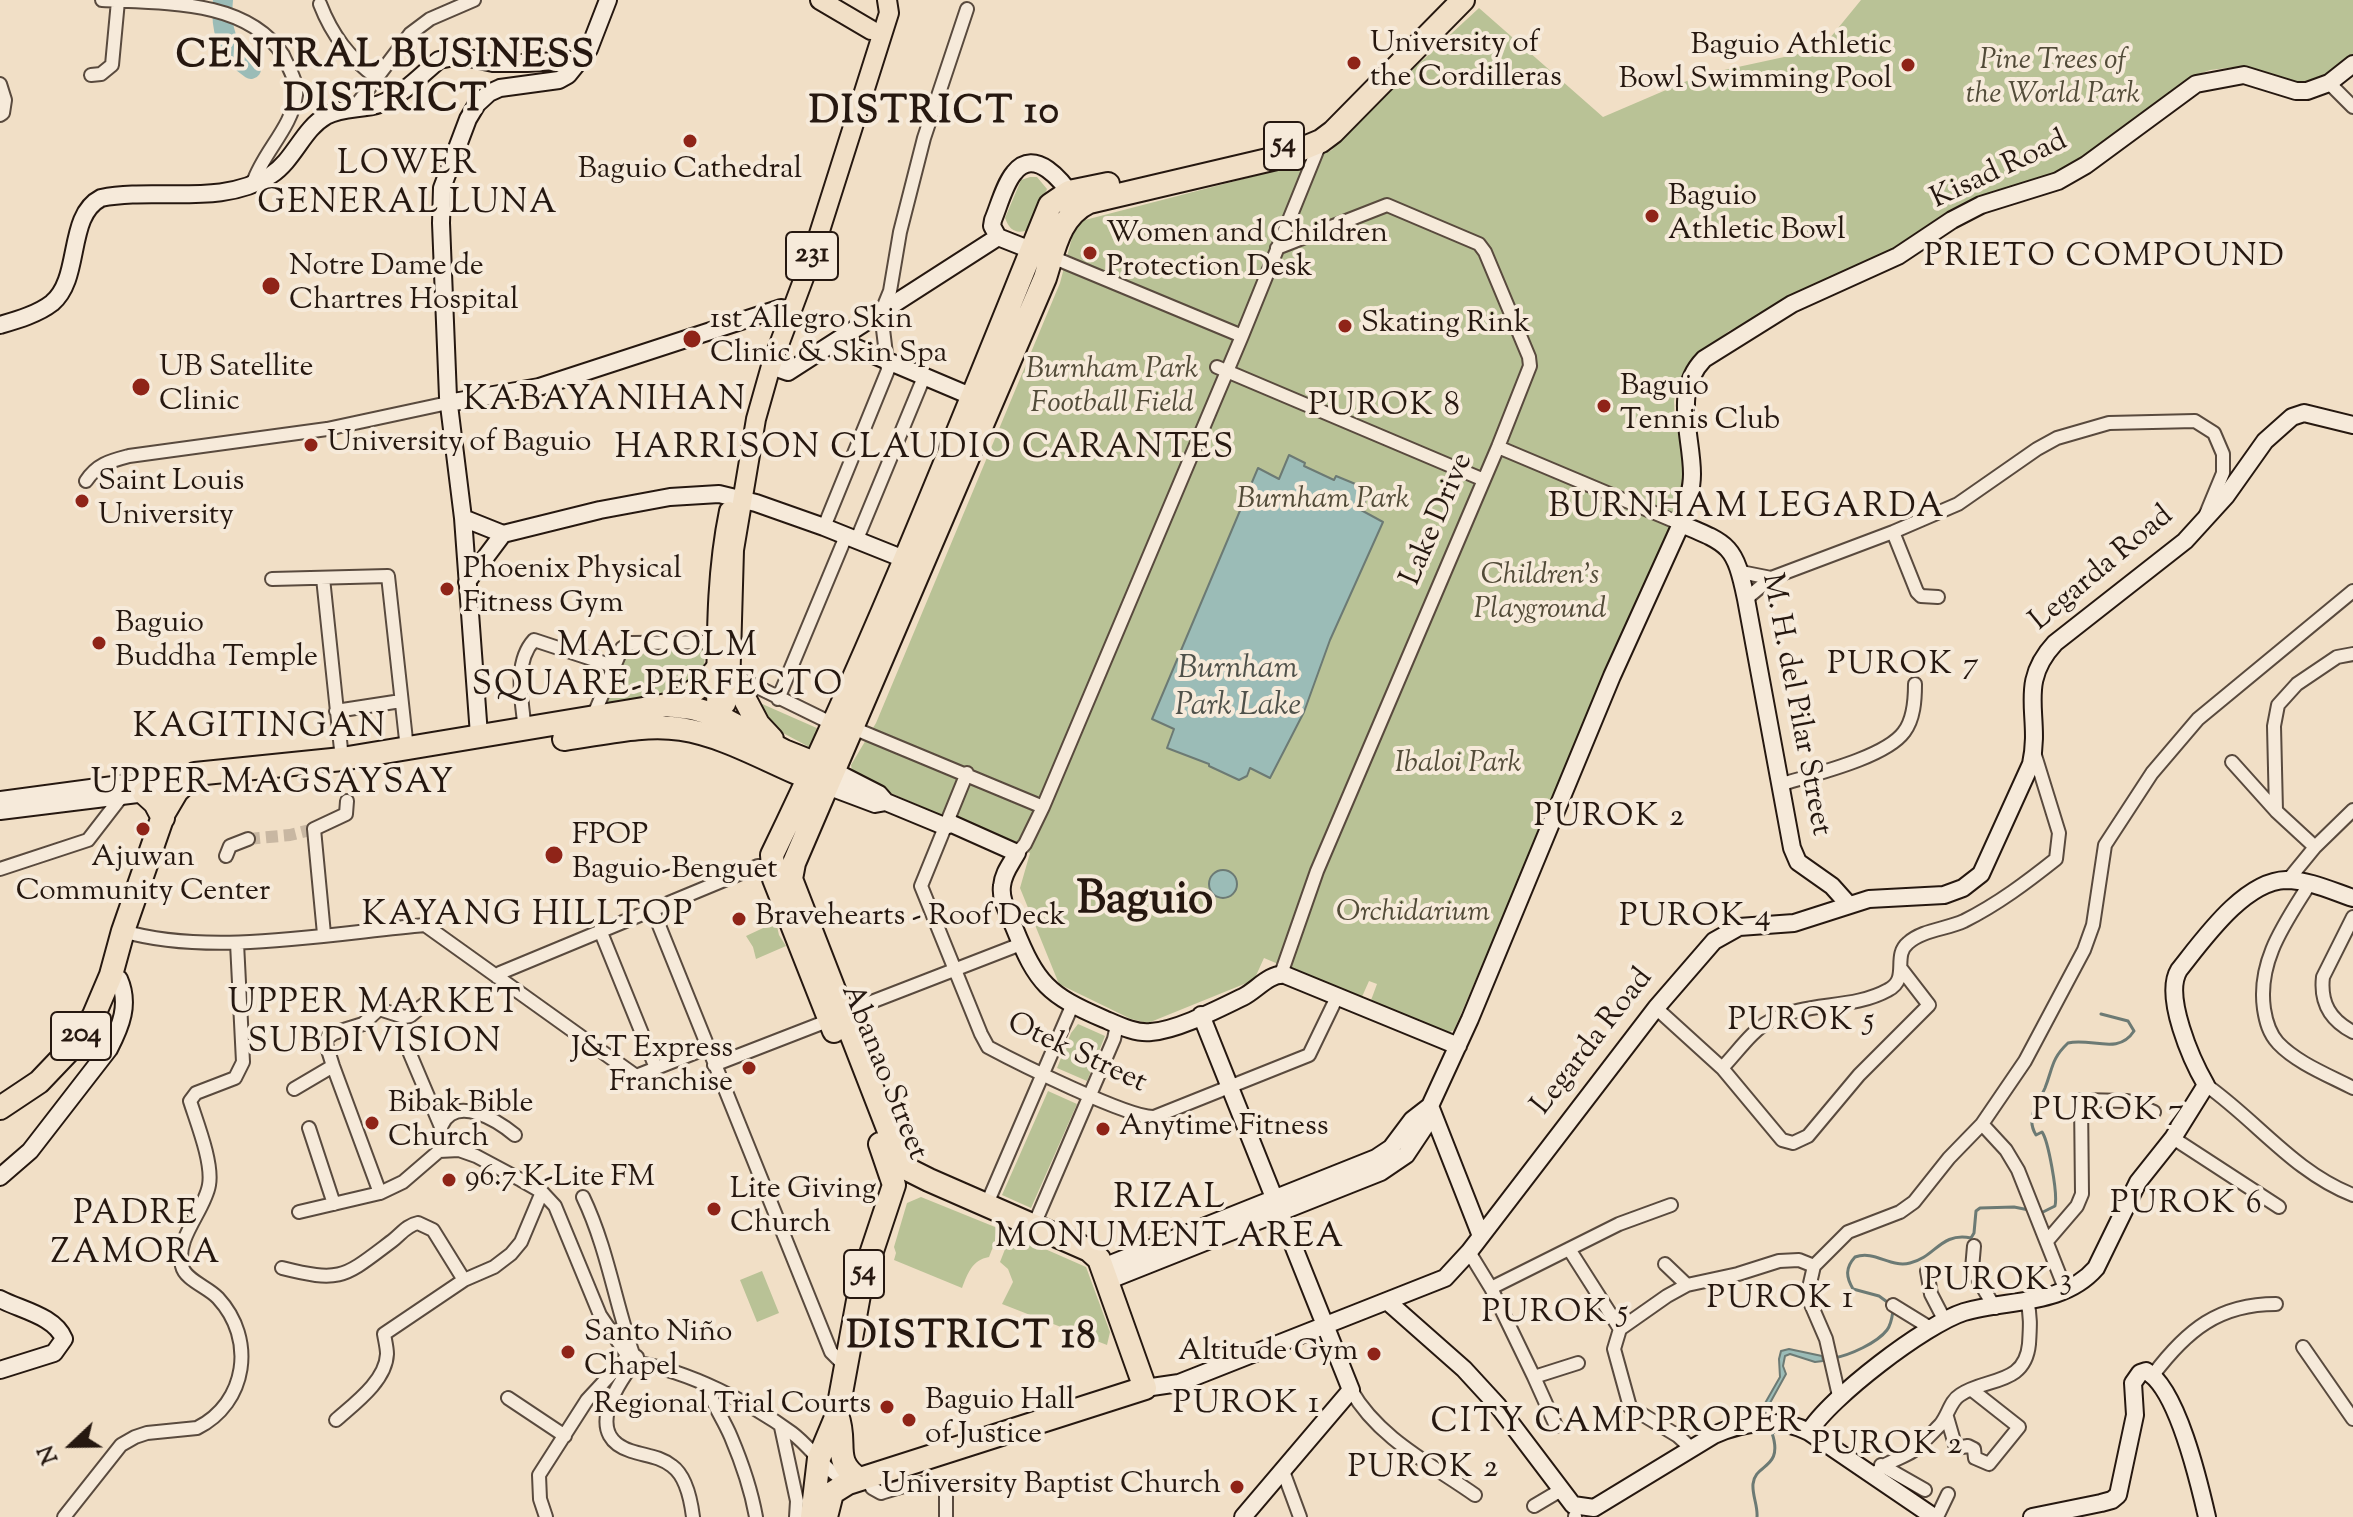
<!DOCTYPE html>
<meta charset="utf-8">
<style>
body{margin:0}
#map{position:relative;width:2353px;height:1517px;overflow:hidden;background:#f1dfc6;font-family:"Sorts Mill Goudy",serif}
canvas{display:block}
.north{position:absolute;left:32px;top:1405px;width:80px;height:80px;-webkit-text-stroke:6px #f6eada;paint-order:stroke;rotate:248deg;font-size:22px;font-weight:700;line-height:32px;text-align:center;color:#261810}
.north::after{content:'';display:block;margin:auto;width:28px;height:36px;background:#261810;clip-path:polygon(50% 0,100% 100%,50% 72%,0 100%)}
</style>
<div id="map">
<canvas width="2353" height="1517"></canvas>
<div class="north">N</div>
</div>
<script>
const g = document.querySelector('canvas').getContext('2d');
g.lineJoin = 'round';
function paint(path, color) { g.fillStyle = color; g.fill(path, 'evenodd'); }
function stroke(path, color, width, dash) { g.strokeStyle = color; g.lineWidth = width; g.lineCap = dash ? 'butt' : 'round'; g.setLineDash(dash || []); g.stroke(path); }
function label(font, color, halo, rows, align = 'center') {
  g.font = font + ' "Sorts Mill Goudy",serif'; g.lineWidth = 8; g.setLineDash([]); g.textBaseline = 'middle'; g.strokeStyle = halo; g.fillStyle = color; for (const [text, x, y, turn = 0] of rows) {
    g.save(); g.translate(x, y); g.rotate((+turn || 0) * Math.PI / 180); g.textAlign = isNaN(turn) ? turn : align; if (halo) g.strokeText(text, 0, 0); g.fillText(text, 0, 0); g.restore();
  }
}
const green = new Path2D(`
 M1861 0H2353V58L2332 76 2310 85 2236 67 2210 70 2189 78 2070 167 1729 331 1689 363 1678 382 1674 401 1675 424 1685 456 1684 497 1454 1030 1448 1033 1370 1003 1377 984 1369 981 1361 999 1264 958 1254 980 1148 1023 1131 1019 1059 984 1020 888 1030 853 853 777 851 765 876 723 1060 283 1074 230 1081 221 1297 165 1332 150 1344 133 1479 8 1603 117 1701 75 1821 49Z
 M1030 177H1037L1047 189 1029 230C1016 234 1010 231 1005 218L1021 180Z
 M705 642 704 674 680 692 598 708 622 648Z
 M760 703 819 729 811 748 770 726 756 707Z
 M776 922 779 935 786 946 756 959 753 947 746 936Z
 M1078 1024 1105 1036 1087 1081 1057 1068 1071 1033Z
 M1048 1091 1077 1104 1031 1208 1002 1195Z
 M921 1197 1000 1229 989 1257C972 1260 968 1273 962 1288L894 1260 896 1253 894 1247 907 1203Z
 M1011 1234 1086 1267 1110 1332 1107 1345 1002 1304 1013 1282 1008 1269 1000 1262Z
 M762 1271 779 1313 757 1322 740 1280Z`);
const water = new Path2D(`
 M1289 455 1305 463 1304 466 1334 480 1336 476 1370 490 1361 510 1383 522 1330 640 1304 712 1270 778 1250 768 1247 776 1239 780 1209 766V764L1167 748 1174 729 1152 719 1258 468 1279 479Z
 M1209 884a14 14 0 1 1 28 0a14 14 0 1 1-28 0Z
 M1789 1349 1822 1356 1823 1361 1815 1362 1790 1354 1785 1356 1783 1366 1786 1374 1765 1412 1774 1433 1769 1432 1760 1412 1780 1377 1779 1359 1781 1351Z`);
const stream = new Path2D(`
 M2041 1213 2055 1206C2058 1193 2048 1140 2042 1132L2036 1135C2025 1117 2038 1104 2045 1088 2053 1068 2051 1059 2068 1043 2091 1037 2118 1056 2134 1031L2128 1021 2101 1014
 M1890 1304 1879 1296 1853 1289C1846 1277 1845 1268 1855 1257 1875 1250 1890 1268 1910 1263 1936 1257 1940 1232 1971 1238L1974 1233 1976 1211 1980 1208 2014 1207 2029 1210
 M1834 1358C1850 1355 1877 1343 1887 1330 1891 1325 1892 1318 1893 1311
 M1757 1517C1758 1506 1752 1495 1753 1484 1755 1463 1784 1469 1772 1433`);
const river = new Path2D(`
 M223 0C220 28 227 53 251 69`);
const streetTunnel = new Path2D(`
 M248 839 290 835 314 829`);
const street = new Path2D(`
 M102 0C167 3 247 0 283 55 288 67 298 82 296 95 292 128 263 152 253 183
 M320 4C332 35 349 58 376 77
 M91 75 101 74 112 65 118 1
 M2329 83 2353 107
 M0 84 5 100 3 113 0 115
 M354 108 410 34 430 19 474 0
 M1277 248 1387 205 1479 244 1485 252 1529 357 1530 366 1498 447 1317 871 1281 974
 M1052 257 1242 336
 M1217 367 1484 480
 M1498 447 1681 524
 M86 481C97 464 110 461 129 456L327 429 448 403
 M824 527 888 370 881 313 890 291 900 232 924 138 967 9
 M1893 532 1917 592 1921 596 1938 597
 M857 539 924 377
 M1741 572 1771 578
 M323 578 342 759
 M272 579 388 576 407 749
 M1746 599 1771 578 1893 532 1958 504 2037 449 2057 438 2109 423 2195 421 2214 433 2223 454V473L2206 514
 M737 677 835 725
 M778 699 846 536
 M336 711 401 701
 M592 719 622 648 631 643 717 642
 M853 728 1043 807
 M525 730C522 701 513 663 534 640L613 666
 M2232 762 2276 811
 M967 773 921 886 981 1034 988 1047C1016 1062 1128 1118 1154 1117L1309 1055 1337 997
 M1779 785C1811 775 1885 758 1904 732 1914 719 1915 700 1915 684
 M2315 847 2276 811 2274 726 2278 705 2297 684 2337 657 2353 654
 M1017 853 1025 844 1043 807 1242 336 1321 141
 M226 856 230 846 248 839
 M0 869 88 840 122 796
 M2288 880 2315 847 2353 810
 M2310 883C2286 922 2257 960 2264 1009 2266 1022 2269 1033 2278 1043 2297 1063 2328 1075 2353 1088
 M652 908 831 1352 844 1365
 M2353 917 2323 977C2320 1003 2330 1020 2353 1032
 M600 930 656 1068
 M123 931C210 957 334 933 425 925L636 1076 707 1048
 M324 934 314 829 346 814 347 801
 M497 977 500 973 758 866 771 868
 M1656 1008 1722 1068 1782 1140 1793 1143 1808 1136 1859 1075 1929 1005 1902 970
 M843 1013 1021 944
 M409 1030 405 1042 441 1127
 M714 1065 830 1020
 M1722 1068C1737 1053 1751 1031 1770 1021 1806 1001 1852 1010 1888 990 1910 979 1892 956 1908 943 1922 930 1947 929 1964 921 1998 904 2027 882 2056 859L2059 833 2034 752
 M2206 1085C2257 1121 2294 1172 2353 1195
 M294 1089 333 1066
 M1982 1124 2006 1150 2018 1170 2066 1291
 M309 1128 334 1204
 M2173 1138 2279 1207
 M439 1151C440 1143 439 1132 442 1125 456 1094 498 1121 515 1135
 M380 1193 333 1066 326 1044 327 1038 334 1033 363 1024 379 1009 404 1017 410 1016 426 1003
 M583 1197C607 1247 615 1302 633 1354
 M986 1206 1072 1006
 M299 1212 380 1193 403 1182 439 1151 459 1150 476 1156 521 1180 542 1192 555 1206 600 1315 627 1355 633 1354 637 1357 638 1363 635 1367 630 1368 626 1365 624 1360 627 1355
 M1034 1225 1114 1039 1117 1025
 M2047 1241 2077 1206 2082 1194 2081 1100 2127 1101 2154 1112
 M1974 1246 1972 1269 1995 1308
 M1569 1249 1620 1329
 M1469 1252 1491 1288 1534 1377 1578 1363
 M1665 1264 1687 1285
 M282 1268C342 1283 344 1277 392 1241 401 1234 407 1225 418 1223L433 1230 464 1280
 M1927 1271 1931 1294 1945 1321
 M1491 1288 1619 1224 1671 1205
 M1893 1305 1932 1329
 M2303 1347 2353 1419
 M638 1363C688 1371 751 1403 792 1433 812 1448 825 1471 848 1483
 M630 1368C612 1393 587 1437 631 1451 646 1456 659 1456 672 1466 686 1476 691 1501 693 1517
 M2153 1375C2187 1330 2219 1304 2276 1304
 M1534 1377 1556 1426
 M706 1384C712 1404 723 1418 731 1437 742 1463 751 1489 756 1517
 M1351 1390C1378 1438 1431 1464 1475 1495
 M1839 1396 1826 1339 1810 1302 1808 1292 1814 1266 1848 1232 1900 1212 1914 1202 1949 1158 1982 1124 2025 1061 2084 950 2093 925 2105 845 2152 773 2198 719 2353 591
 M508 1398 565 1436
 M1947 1417 1956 1448 1968 1446 1974 1449 1975 1458 1989 1464 2019 1427 1972 1390
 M336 1420C354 1404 386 1381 387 1354 387 1348 385 1340 384 1334L464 1280 494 1267 511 1254 521 1242 542 1192
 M781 1427 797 1501 796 1517
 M1691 1448 1678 1436 1630 1407 1614 1349 1620 1329 1667 1296 1687 1285 1738 1274 1779 1261 1799 1260 1814 1266
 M1881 1465 1925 1490
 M1283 1471 1300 1517
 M868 1477 872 1488 881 1493C900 1487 928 1476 946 1488V1517
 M1873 1477C1884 1461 1897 1461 1913 1451 1922 1444 1932 1433 1940 1425 1948 1416 1950 1401 1960 1395 1986 1377 2025 1386 2029 1344 2030 1328 2031 1316 2027 1301
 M1534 1506 1561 1490
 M64 1517 121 1445 135 1437 147 1433 197 1428C247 1403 256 1339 218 1298 208 1287 185 1280 182 1266 175 1238 205 1210 209 1185 213 1163 197 1123 190 1101L196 1093 235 1078 243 1062 237 943
 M546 1517 540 1499 539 1475 587 1400 624 1360
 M1575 1517V1516
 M1937 1517 1948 1494`);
const secondary = new Path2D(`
 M998 237 992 226 993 220C999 206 1004 185 1014 173 1035 146 1063 182 1074 199
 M998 237 1041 254
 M0 325C17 320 38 314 52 303 82 278 66 216 101 198 155 187 222 207 271 175 294 160 303 129 326 116 343 107 362 110 380 104 403 95 421 75 439 60L460 56 493 63H527L582 59
 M838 340 980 400
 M771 366 788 372 998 237
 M448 403 539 387 781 308
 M463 518 503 534 600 510 670 497 719 494 756 503 824 527 914 563
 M1681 524C1730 544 1735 546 1746 599L1792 848 1798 862 1832 886 1849 905
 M467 582 503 534
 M479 735 463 518 448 397 441 223 442 188 468 119 477 104 489 93 500 88 559 80 568 75 589 49 608 0
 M834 771 879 794 886 802 944 826 952 824 1017 853C1011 864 1003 873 1002 886 1000 900 1009 914 1014 927 1037 984 1048 995 1104 1019 1118 1025 1136 1034 1151 1032 1178 1030 1218 1009 1243 997 1257 990 1269 973 1285 975L1458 1046
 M827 786 875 804 886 802
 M0 800 195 774
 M0 811 170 790
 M1201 1015 1351 1390 1243 1517
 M1430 1106 1481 1236
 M0 1177 30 1151 109 1049C121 1026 130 1004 119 979
 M1103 1267 1376 1158 1391 1148 1412 1120 1430 1106
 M1107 1281 1381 1172 1406 1155 1424 1128 1430 1106 1470 1019 1612 676 1681 524C1686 508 1692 491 1692 474 1692 435 1672 392 1704 359L1792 304 1898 256 1952 220 1981 205 2058 181 2086 165 2196 84 2244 75 2296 91H2307L2329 83 2353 64
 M0 1299C21 1310 55 1316 64 1339L54 1353 0 1370
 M1387 1301 1464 1369 1498 1406 1573 1505 1594 1508 1714 1435C1742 1422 1781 1417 1809 1432L1934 1517
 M1145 1388 1179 1383 1445 1278 1469 1252 1656 1008 1714 941 1739 927 1794 923 1869 899 1944 895 1963 888 1981 874 2031 764C2042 715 2016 685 2055 643L2185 541 2226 496 2265 441 2292 417 2304 413 2353 425
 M1809 1432C1829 1398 1926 1324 1964 1312 2008 1299 2063 1306 2096 1268L2138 1182 2173 1138 2206 1085C2192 1061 2163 996 2179 970 2203 940 2244 881 2286 880 2309 880 2332 891 2353 898
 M2032 1517 2101 1503 2112 1500 2118 1495 2135 1415 2133 1383 2140 1373 2146 1371C2177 1388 2199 1482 2207 1517`);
const primary = new Path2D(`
 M820 0 871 30
 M716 715 726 704 730 691 734 550 756 419 771 366 811 259 889 13 887 0
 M716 715C717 645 715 579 729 511`);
const highway = new Path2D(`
 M731 673 758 724 772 739
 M667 705C688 697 702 687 717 669
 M564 739C602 734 644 723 681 729 721 735 760 757 797 773
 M144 793 155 803 163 818
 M834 1031 774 879 772 855C875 643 961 424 1050 205L1069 192 1108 184
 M0 1108 39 1082 80 1039 94 1015 111 975 123 931 164 813 177 791 195 774 342 759 667 705 692 708 716 715 784 751 829 769
 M837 1415C848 1444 831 1460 859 1479
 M812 1517 819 1458 837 1415 861 1284 894 1185 880 1144
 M826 1517 832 1493 848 1483 1145 1388 1099 1259 1089 1250 929 1180 909 1170 899 1157 791 879 794 863 1045 278C1054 250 1059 216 1089 202L1285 156 1321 141 1333 132 1463 0`);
const markers = [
 [1354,63,8,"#8f2418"],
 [1908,65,8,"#8f2418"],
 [690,141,8,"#8f2418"],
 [1652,216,8,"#8f2418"],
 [1090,253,8,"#8f2418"],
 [271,286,10,"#8f2418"],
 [1345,326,8,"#8f2418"],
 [692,339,10,"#8f2418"],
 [141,387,10,"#8f2418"],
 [1604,406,8,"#8f2418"],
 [311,445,8,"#8f2418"],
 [82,501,8,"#8f2418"],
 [447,589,8,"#8f2418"],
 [99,643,8,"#8f2418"],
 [143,829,8,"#8f2418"],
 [554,855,10,"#8f2418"],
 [739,919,8,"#8f2418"],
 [749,1068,8,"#8f2418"],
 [372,1123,8,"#8f2418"],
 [1103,1129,8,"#8f2418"],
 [449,1180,8,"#8f2418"],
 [714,1209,8,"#8f2418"],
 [568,1352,8,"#8f2418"],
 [1374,1354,8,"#8f2418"],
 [887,1407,8,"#8f2418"],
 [909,1420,8,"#8f2418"],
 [1237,1487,8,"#8f2418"]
];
const shields = [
 [1284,146,40],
 [812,256,52],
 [81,1036,60],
 [864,1274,40]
];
const shieldNames = [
 ["54",1284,146],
 ["231",812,256],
 ["204",81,1036],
 ["54",864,1274]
];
const poiNames = [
 ["University of",1370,46],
 ["the Cordilleras",1370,80],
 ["Baguio Athletic",1892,48,"right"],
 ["Bowl Swimming Pool",1892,82,"right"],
 ["Baguio Cathedral",690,172,"center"],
 ["Baguio",1668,199],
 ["Athletic Bowl",1668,233],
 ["Women and Children",1106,236],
 ["Protection Desk",1106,270],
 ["Notre Dame de",289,269],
 ["Chartres Hospital",289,303],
 ["1st Allegro Skin",710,322],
 ["Clinic & Skin Spa",710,356],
 ["Skating Rink",1361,326],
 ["UB Satellite",159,370],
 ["Clinic",159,404],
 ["Baguio",1620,389],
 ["Tennis Club",1620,423],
 ["University of Baguio",327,445],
 ["Saint Louis",98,484],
 ["University",98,518],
 ["Phoenix Physical",463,572],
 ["Fitness Gym",463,606],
 ["Baguio",115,626],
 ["Buddha Temple",115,660],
 ["FPOP",572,838],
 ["Baguio-Benguet",572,872],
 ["Ajuwan",143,860,"center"],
 ["Community Center",143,894,"center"],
 ["Bravehearts - Roof Deck",755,919],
 ["J&T Express",733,1051,"right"],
 ["Franchise",733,1085,"right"],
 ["Bibak Bible",388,1106],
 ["Church",388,1140],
 ["Anytime Fitness",1119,1129],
 ["96.7 K-Lite FM",465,1180],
 ["Lite Giving",730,1192],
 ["Church",730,1226],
 ["Santo Niño",584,1335],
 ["Chapel",584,1369],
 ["Altitude Gym",1358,1354,"right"],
 ["Baguio Hall",925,1403],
 ["of Justice",925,1437],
 ["Regional Trial Courts",871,1407,"right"],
 ["University Baptist Church",1221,1487,"right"]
];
const parkNames = [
 ["Pine Trees of",2053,63],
 ["the World Park",2053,97],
 ["Burnham Park",1112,372],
 ["Football Field",1112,406],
 ["Burnham Park",1323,502],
 ["Children's",1540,578],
 ["Playground",1540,612],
 ["Ibaloi Park",1458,766],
 ["Orchidarium",1413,915]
];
const streetNames = [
 ["Kisad Road",2000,172,-25],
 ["Lake Drive",1439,520,-67],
 ["Legarda Road",2103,570,-40],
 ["M. H. del Pilar Street",1794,705,79],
 ["Legarda Road",1594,1043,-52],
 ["Otek Street",1076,1055,25],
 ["Abanao Street",882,1073,68]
];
const neighbourhoodNames = [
 ["PRIETO COMPOUND",2105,260],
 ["PUROK 8",1385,409],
 ["PUROK 7",1904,668],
 ["PUROK 2",1610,820],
 ["PUROK 4",1696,920],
 ["PUROK 5",1802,1024],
 ["PUROK 7",2109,1114],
 ["PUROK 6",2187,1207],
 ["PUROK 3",1999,1284],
 ["PUROK 1",1781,1302],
 ["PUROK 5",1556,1316],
 ["PUROK 1",1247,1407],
 ["PUROK 2",1888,1448],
 ["PUROK 2",1424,1471]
];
const waterNames = [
 ["Burnham",1238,672],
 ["Park Lake",1238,709]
];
const quarterNames = [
 ["LOWER",408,167],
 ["GENERAL LUNA",408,206],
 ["KABAYANIHAN",605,403],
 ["HARRISON CLAUDIO CARANTES",925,451],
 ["BURNHAM LEGARDA",1747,510],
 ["MALCOLM",658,649],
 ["SQUARE-PERFECTO",658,688],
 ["KAGITINGAN",260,730],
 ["UPPER MAGSAYSAY",273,786],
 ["KAYANG HILLTOP",528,918],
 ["UPPER MARKET",375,1006],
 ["SUBDIVISION",375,1045],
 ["RIZAL",1170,1201],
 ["MONUMENT AREA",1170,1240],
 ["PADRE",136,1217],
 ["ZAMORA",136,1256],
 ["CITY CAMP PROPER",1617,1425]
];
const districtNames = [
 ["CENTRAL BUSINESS",386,60],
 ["DISTRICT",386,104],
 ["DISTRICT 10",935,116],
 ["DISTRICT 18",972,1341]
];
const townNames = [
 ["Baguio",1145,904]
];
paint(green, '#b9c296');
paint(water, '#9bbcb7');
stroke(water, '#6c7a74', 2);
stroke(stream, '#6c7a74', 3);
stroke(river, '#9bbcb7', 20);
stroke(streetTunnel, '#c8b7a2', 12, [12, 6]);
stroke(street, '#594a3e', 16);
stroke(secondary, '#261810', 20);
stroke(primary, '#261810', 22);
stroke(highway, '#261810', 26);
stroke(street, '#f6eada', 12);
stroke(secondary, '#f6eada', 16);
stroke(primary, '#f1dfc6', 18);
stroke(highway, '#f1dfc6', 22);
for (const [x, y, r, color] of markers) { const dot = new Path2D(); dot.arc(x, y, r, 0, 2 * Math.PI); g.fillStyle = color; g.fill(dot); stroke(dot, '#f6eada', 3); }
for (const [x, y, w] of shields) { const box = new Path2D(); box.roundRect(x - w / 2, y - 24, w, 48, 6); g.fillStyle = '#f6eada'; g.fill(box); stroke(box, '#261810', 2); }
label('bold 28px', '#261810', null, shieldNames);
label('30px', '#261810', '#f6eada', poiNames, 'left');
label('italic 30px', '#524b38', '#f6eada', parkNames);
label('30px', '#261810', '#f6eada', streetNames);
g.letterSpacing = '2px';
label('32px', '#261810', '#f6eada', neighbourhoodNames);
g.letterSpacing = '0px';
label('italic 32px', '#4f514a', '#f6eada', waterNames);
g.letterSpacing = '2px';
label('34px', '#261810', '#f6eada', quarterNames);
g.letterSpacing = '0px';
g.letterSpacing = '2px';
label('bold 38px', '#261810', '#f6eada', districtNames);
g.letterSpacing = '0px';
label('bold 46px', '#261810', '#f6eada', townNames);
</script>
